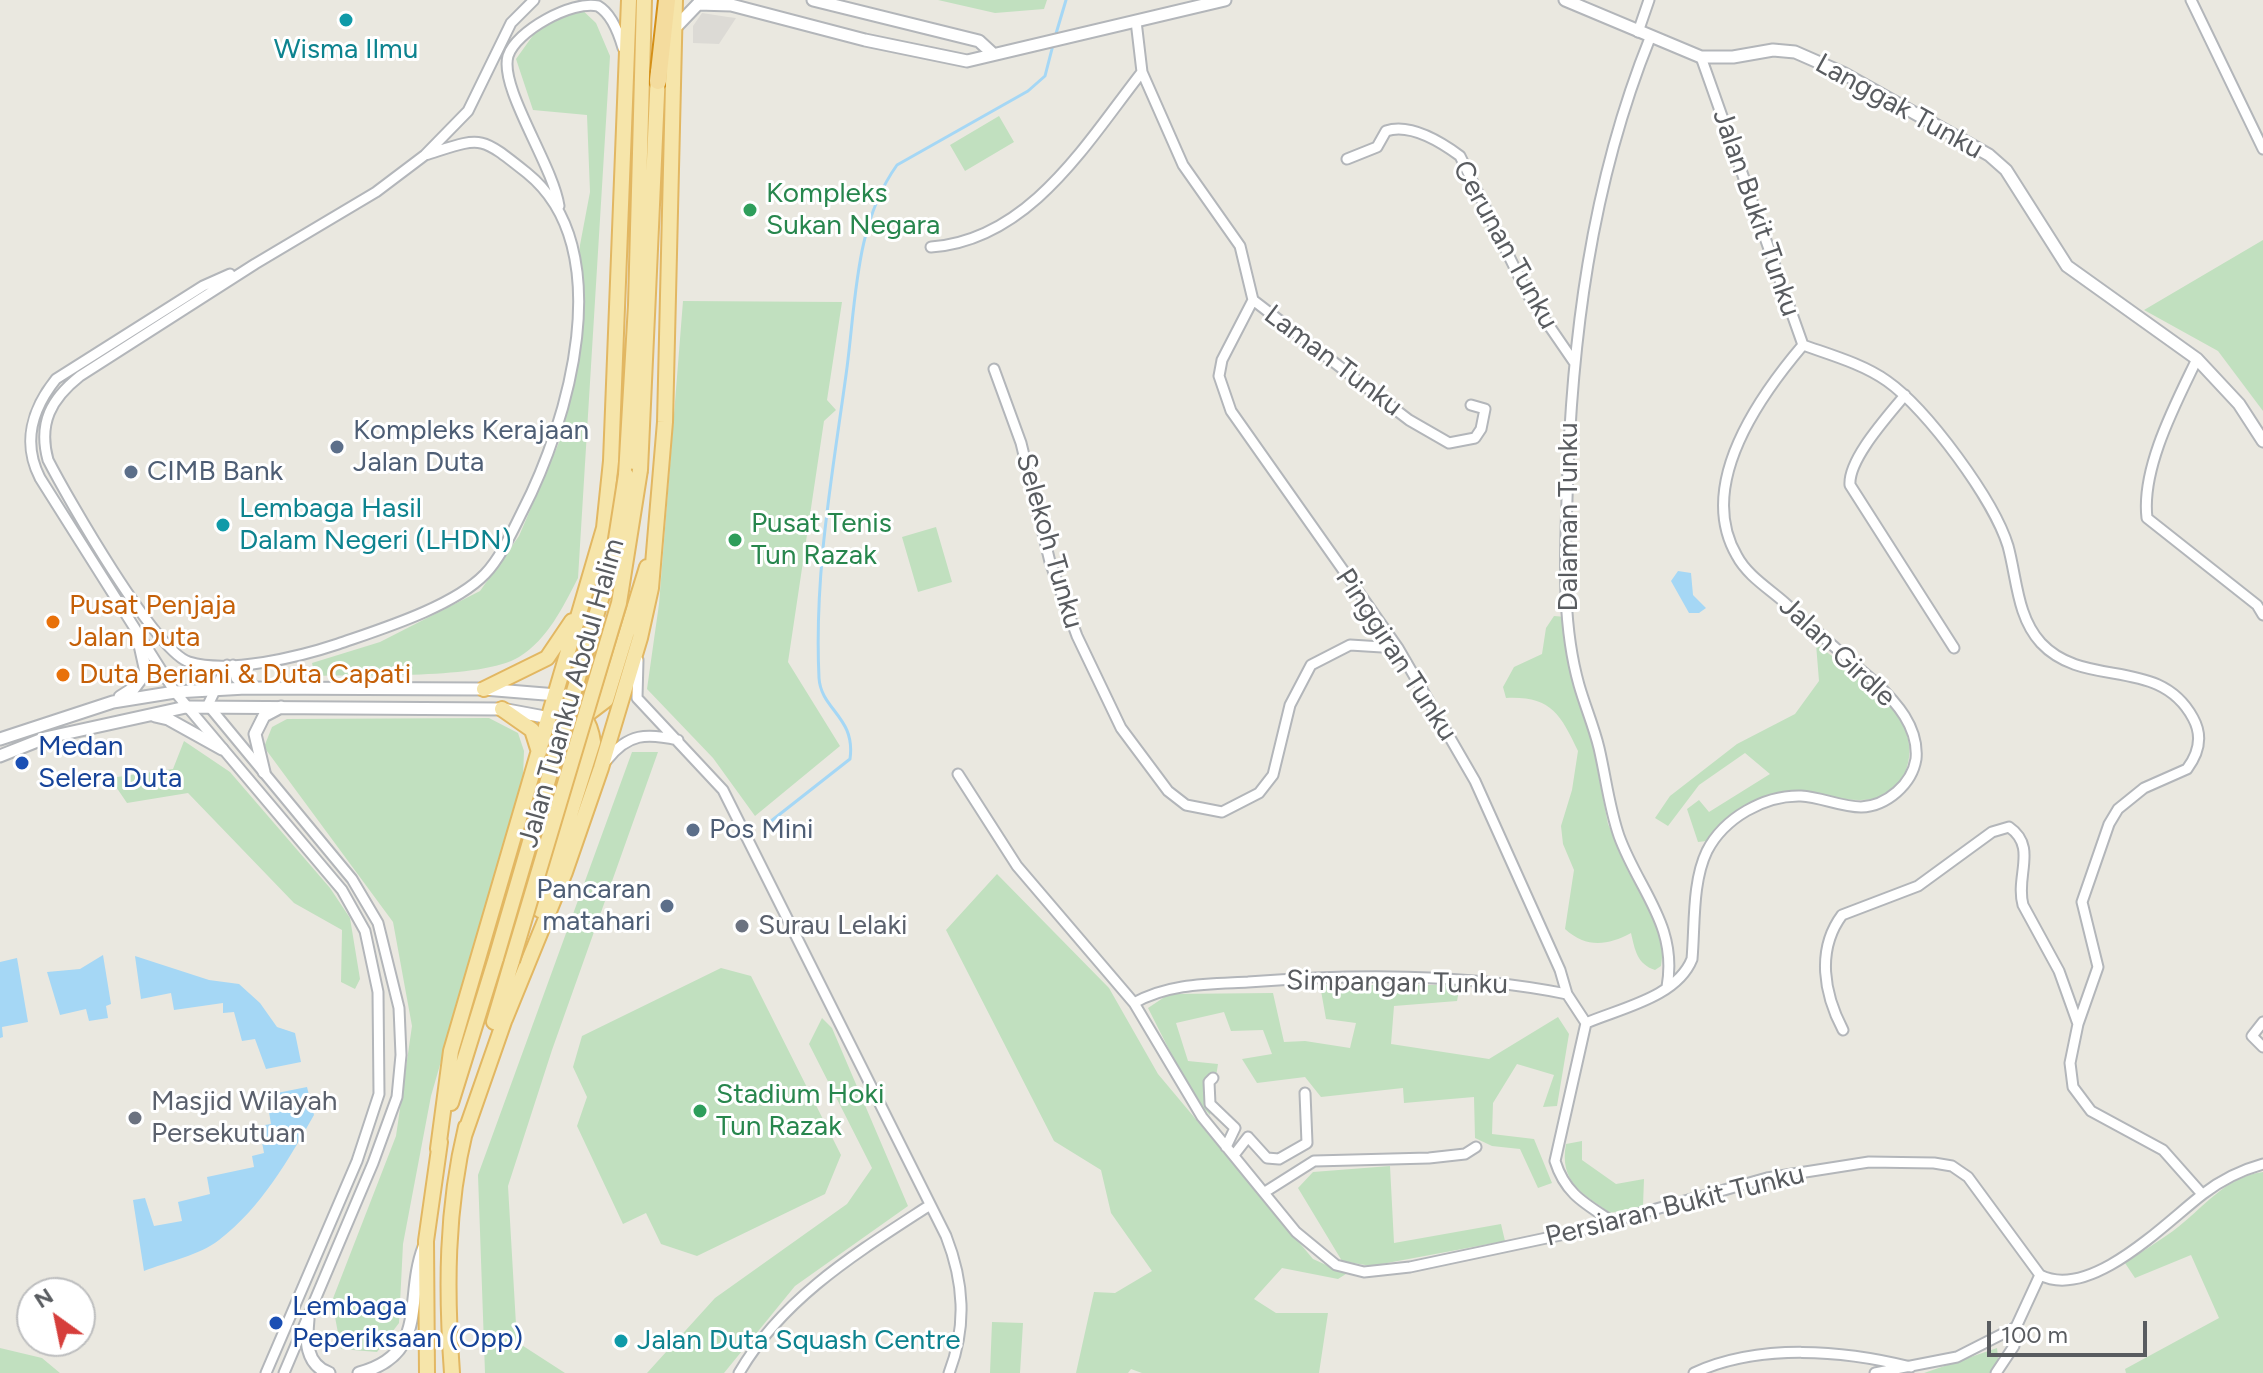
<!DOCTYPE html>
<style>
body{margin:0}
#map{position:relative;width:2263px;height:1373px;overflow:hidden;background:#eae8e0;font-family:Figtree,sans-serif}
canvas{display:block}
.north{position:absolute;left:16px;top:1277px;width:80px;height:80px;box-sizing:border-box;background:#fff;border:2px solid #bdbebf;border-radius:50%;rotate:327deg;font-size:22px;font-weight:700;line-height:32px;text-align:center;color:#595c60}
.north::after{content:'';display:block;margin:auto;width:28px;height:36px;background:#d63e3b;clip-path:polygon(50% 0,100% 100%,50% 72%,0 100%)}
.scale{position:absolute;left:1987px;top:1321px;width:160px;height:36px;box-sizing:border-box;border:4px solid #595c60;border-top:0;padding-left:10px;font-size:24px;line-height:28px;white-space:nowrap;color:#595c60;-webkit-text-stroke:6px #fff;paint-order:stroke}
</style>
<div id="map">
<canvas width="2263" height="1373"></canvas>
<div class="north">N</div>
<div class="scale">100 m</div>
</div>
<script>
const g = document.querySelector('canvas').getContext('2d');
g.lineJoin = 'round';
function paint(path, color) { g.fillStyle = color; g.fill(path, 'evenodd'); }
function stroke(path, color, width, dash) { g.strokeStyle = color; g.lineWidth = width; g.lineCap = dash ? 'butt' : 'round'; g.setLineDash(dash || []); g.stroke(path); }
function label(font, color, halo, rows, align = 'center') {
  g.font = font + ' Figtree,sans-serif'; g.lineWidth = 6; g.setLineDash([]); g.textBaseline = 'middle'; g.strokeStyle = halo; g.fillStyle = color; for (const [text, x, y, turn = 0] of rows) {
    g.save(); g.translate(x, y); g.rotate((+turn || 0) * Math.PI / 180); g.textAlign = isNaN(turn) ? turn : align; if (halo) g.strokeText(text, 0, 0); g.fillText(text, 0, 0); g.restore();
  }
}
const industrial = new Path2D(`
 M702 13 728 17 736 18 719 44 693 43V26Z`);
const green = new Path2D(`
 M938 0H1047L1044 9 995 13Z
 M578 6 596 23 610 56 578 578C563 607 548 639 519 657 482 680 362 674 315 676L312 663 380 642 480 591 519 536 563 433 580 245 590 192 587 115 533 110 516 59 544 20Z
 M999 116 1014 142 965 171 950 145Z
 M2263 240V411L2218 351 2144 310Z
 M683 301 842 302 827 400 836 410 824 421 788 662 840 746 755 816 713 758 647 689 659 604Z
 M936 527 952 582 918 592 902 537Z
 M1554 616 1566 617 1569 667 1592 741 1608 824 1664 942 1661 966 1655 970C1637 964 1635 950 1631 933 1607 946 1586 948 1565 929L1574 870 1563 844 1561 826 1572 790 1578 751C1560 713 1550 696 1506 698L1503 687 1514 667 1542 654 1546 628Z
 M1816 644C1854 674 1929 716 1905 773 1901 783 1883 797 1872 799 1856 802 1840 798 1824 796 1772 789 1739 799 1707 841L1698 842 1687 809 1699 800 1709 812 1770 774 1745 753 1699 785 1668 826 1655 818 1670 796 1737 744 1795 714 1819 681Z
 M489 718 518 733 524 751 523 777 431 1096 403 1244 399 1323 377 1352 341 1349 332 1301 396 1136 412 1026 393 922 264 747 272 727 287 719Z
 M184 741 230 772 330 888 350 918 360 979 355 989 341 982 342 930 294 903 188 793 127 803 110 778 173 769Z
 M632 752H658L552 1050 508 1186 517 1342 565 1373H485L478 1175Z
 M997 874 1109 988 1158 1074 1313 1259 1346 1274 1338 1279 1282 1268 1254 1299 1276 1313H1328L1319 1373H1142L1131 1369 1128 1373H1076L1094 1292 1115 1293 1152 1271 1111 1213 1101 1170 1054 1141 946 930Z
 M721 968 751 976 841 1155 825 1194 697 1256 661 1244 646 1213 623 1224 577 1126 587 1097 573 1067 582 1036Z
 M1320 985H1460L1457 1001 1394 1006 1391 1044 1489 1059 1558 1017 1569 1034 1557 1106 1543 1107 1554 1075 1517 1064 1493 1103 1492 1134 1534 1139 1552 1183 1538 1188 1520 1149 1492 1146 1475 1138 1474 1097 1404 1103 1403 1088 1321 1097 1305 1077 1257 1083 1242 1059 1272 1054 1263 1030 1231 1031 1224 1012 1176 1023 1188 1061 1218 1064 1210 1115 1193 1097 1148 1008 1169 994 1273 993 1284 1042 1305 1041 1350 1048 1356 1023 1326 1019Z
 M822 1018 832 1028 908 1206 795 1286 724 1373H647L715 1298 847 1204 872 1168 809 1044Z
 M1582 1141V1160L1616 1184 1644 1179 1643 1206 1610 1213C1582 1193 1559 1182 1566 1144Z
 M1390 1166 1394 1243 1501 1224 1505 1241 1371 1266 1342 1261 1298 1188 1313 1172Z
 M2263 1172V1373H2126L2125 1369 2219 1318 2191 1255 2135 1278 2125 1263C2141 1252 2158 1242 2173 1231 2203 1209 2224 1177 2263 1172Z
 M992 1322 1023 1323 1020 1373H990Z
 M0 1348 42 1358 60 1373H0Z
 M1997 1348 1999 1366 1992 1373H1924Z`);
const water = new Path2D(`
 M1678 571 1691 573 1693 595 1706 608 1699 613H1689L1671 581Z
 M103 955 111 1004 106 1006 108 1018 89 1021 86 1009 60 1015 47 972 80 969Z
 M135 956 209 980 239 984 260 1003 277 1027 295 1033 301 1062 266 1069 255 1039 242 1041 234 1012 223 1013V1003L174 1010 171 993 141 999Z
 M17 958 28 1022 2 1027 3 1037 0 1038V962Z
 M307 1087 314 1115C289 1159 261 1208 219 1240 200 1255 167 1262 144 1271L133 1200 145 1198 154 1226 182 1221 178 1202 210 1194 207 1177 254 1167 252 1156 264 1153 259 1126 271 1124 269 1112 275 1111 272 1094Z`);
const stream = new Path2D(`
 M1055 37 1066 0
 M766 825 850 759C856 717 821 710 819 678 814 574 832 477 846 375 856 305 854 225 897 165L1028 91 1045 76 1053 45`);
const minor = new Path2D(`
 M2191 0 2263 149
 M1136 21 1142 72 1183 165 1240 246 1253 300 1409 420 1449 443 1475 438 1481 429 1485 409 1471 405
 M1638 32 1649 0
 M1650 38C1591 184 1571 342 1567 499 1565 560 1562 625 1579 685 1585 706 1594 727 1599 748 1606 778 1609 807 1619 836 1639 891 1678 925 1667 987
 M1701 57 1803 345C1831 355 1863 364 1887 381 1927 409 1994 500 2008 546 2017 579 2017 617 2041 643 2085 690 2159 655 2193 718 2203 736 2199 753 2187 769L2144 788 2118 809 2109 824 2082 902 2098 967 2078 1024 2070 1063 2073 1087 2091 1111 2163 1150 2202 1194
 M425 155C483 137 478 134 527 173 620 248 568 423 522 512 512 532 501 557 485 574 453 607 381 629 338 644 299 657 229 674 189 662 155 651 67 497 48 460 38 423 51 399 80 376L255 264 376 192 425 155 468 111 511 23 534 0
 M1347 159 1377 147 1386 131C1410 123 1441 142 1460 156L1528 295 1574 362
 M559 206C553 165 499 88 508 56 516 31 572 0 598 6 612 14 619 34 623 48
 M931 247C1030 240 1087 142 1142 72
 M230 274 203 286 56 379C32 409 22 443 40 478L175 692 342 890 365 931 378 992 379 1094 357 1161 266 1373
 M1253 300 1222 360 1219 376 1231 411 1398 648 1475 781 1560 970 1567 994 1586 1023
 M2197 359C2176 403 2141 468 2147 518L2257 605 2263 615
 M994 369 1021 443 1050 562 1077 636 1121 728 1168 791 1186 805 1222 812 1259 793 1273 775 1290 705 1311 665 1350 645 1398 648
 M1905 395C1889 415 1848 459 1850 485L1954 648
 M638 660 637 698 723 790 946 1236C964 1282 967 1326 949 1373
 M227 665 208 705 352 879 378 923 399 1008 401 1055 397 1097 373 1163 284 1373
 M233 665 236 678 246 688
 M607 760C628 733 647 733 678 740
 M958 774 1017 866 1134 1003 1202 1117 1296 1232 1336 1265 1364 1272 1410 1267 1570 1233 1767 1178 1869 1162 1934 1163 1952 1166 1968 1177 2040 1275C2091 1301 2166 1222 2203 1194 2221 1180 2241 1170 2263 1164
 M1134 1003C1169 983 1210 984 1248 982 1354 974 1462 973 1567 994
 M2263 1022 2252 1036 2263 1047
 M1843 1030C1824 994 1816 950 1842 915L1918 886 1992 832 2009 827C2038 847 2015 876 2023 905L2059 971 2078 1024
 M1213 1078 1209 1082 1210 1104 1235 1128 1226 1147
 M1234 1155 1248 1137 1267 1158 1279 1159 1307 1143 1305 1093
 M1265 1192 1314 1161 1429 1158 1465 1154 1476 1147
 M1610 1220C1584 1203 1565 1193 1555 1161L1586 1023C1621 1008 1677 997 1692 959 1695 925 1692 882 1707 851 1724 818 1764 795 1801 796 1821 797 1841 807 1861 807 1887 806 1912 784 1916 759 1919 727 1896 702 1875 682 1844 656 1814 629 1784 602 1768 588 1747 575 1737 556 1696 486 1758 398 1803 345
 M739 1373C783 1297 858 1252 930 1205
 M1694 1373C1760 1343 1843 1350 1911 1367
 M1875 1373 1957 1357 2016 1327 2040 1275
 M1996 1373 2014 1346 2016 1327`);
const tertiary = new Path2D(`
 M813 0 979 41 992 53
 M1565 0 1701 57H1733L1773 50 1795 52 1843 73 1989 155 2006 170 2067 266 2197 359 2239 404 2263 441
 M675 28 698 4 731 5 865 40 967 61 1225 0
 M120 697 134 688 146 672 138 636
 M155 716 168 719 222 749
 M0 739 113 702 175 692 246 688 484 689 557 695
 M0 756 45 738 186 707 502 709 550 718
 M264 772 255 734 264 716 281 707
 M308 1319C306 1340 305 1364 329 1373
 M359 1373C430 1354 404 1299 424 1247`);
const primary = new Path2D(`
 M640 470 658 72
 M626 475 636 305 644 0
 M484 689 547 658 572 621
 M502 709 532 730 539 752
 M581 719 606 700 647 567
 M540 910 593 742C590 720 580 707 561 697
 M505 1019 565 872 601 768 640 638 651 588 665 422 675 0
 M494 1022 512 961
 M451 1103 496 958
 M464 1136 508 1010
 M438 1149 451 1051 604 528 611 461 629 0
 M427 1373 426 1241 440 1142
 M452 1373C446 1290 446 1209 466 1127`);
const trunk = new Path2D(`
 M658 81 667 0`);
const primaryBridge = new Path2D(`
 M496 958 613 558 626 475
 M512 961 619 603 640 470`);
const markers = [
 [346,20,8,"#0f9aa8"],
 [750,210,8,"#2e9e5b"],
 [337,447,8,"#5c6f8a"],
 [131,472,8,"#5c6f8a"],
 [223,525,8,"#0f9aa8"],
 [735,540,8,"#2e9e5b"],
 [53,622,8,"#e8710a"],
 [63,675,8,"#e8710a"],
 [22,763,8,"#1a4fb4"],
 [693,830,8,"#5c6f8a"],
 [667,906,8,"#5c6f8a"],
 [742,926,8,"#6b7280"],
 [700,1111,8,"#2e9e5b"],
 [135,1118,8,"#6b7280"],
 [276,1323,8,"#1a4fb4"],
 [621,1341,8,"#0f9aa8"]
];
const cultureNames = [
 ["Wisma Ilmu",346,50,"center"],
 ["Lembaga Hasil",239,509],
 ["Dalam Negeri (LHDN)",239,541],
 ["Jalan Duta Squash Centre",637,1341]
];
const streetNames = [
 ["Langgak Tunku",1899,107,29],
 ["Jalan Bukit Tunku",1756,213,71],
 ["Cerunan Tunku",1505,245,61],
 ["Laman Tunku",1333,361,37],
 ["Dalaman Tunku",1569,517,-90],
 ["Selekoh Tunku",1049,541,74],
 ["Jalan Girdle",1837,652,43],
 ["Pinggiran Tunku",1396,655,57],
 ["Jalan Tuanku Abdul Halim",572,693,-74],
 ["Simpangan Tunku",1397,983,1],
 ["Persiaran Bukit Tunku",1675,1206,-14]
];
const leisureNames = [
 ["Kompleks",766,194],
 ["Sukan Negara",766,226],
 ["Pusat Tenis",751,524],
 ["Tun Razak",751,556],
 ["Stadium Hoki",716,1095],
 ["Tun Razak",716,1127]
];
const serviceNames = [
 ["Kompleks Kerajaan",353,431],
 ["Jalan Duta",353,463],
 ["CIMB Bank",147,472],
 ["Pos Mini",709,830],
 ["Pancaran",651,890,"right"],
 ["matahari",651,922,"right"]
];
const foodNames = [
 ["Pusat Penjaja",69,606],
 ["Jalan Duta",69,638],
 ["Duta Beriani & Duta Capati",79,675]
];
const transitNames = [
 ["Medan",38,747],
 ["Selera Duta",38,779],
 ["Lembaga",292,1307],
 ["Peperiksaan (Opp)",292,1339]
];
const worshipNames = [
 ["Surau Lelaki",758,926],
 ["Masjid Wilayah",151,1102],
 ["Persekutuan",151,1134]
];
paint(industrial, '#dcdad5');
paint(green, '#c1e0bf');
paint(water, '#a5d7f5');
stroke(stream, '#a5d7f5', 3);
stroke(minor, '#b3b6ba', 13);
stroke(tertiary, '#b3b6ba', 15);
stroke(primary, '#e2b762', 18);
stroke(trunk, '#d48f17', 20);
stroke(minor, '#fff', 9);
stroke(tertiary, '#fff', 11);
stroke(primary, '#f6e5aa', 14);
stroke(trunk, '#f4dc9e', 16);
stroke(primaryBridge, '#e2b762', 18, []);
stroke(primaryBridge, '#f6e5aa', 14);
for (const [x, y, r, color] of markers) { const dot = new Path2D(); dot.arc(x, y, r, 0, 2 * Math.PI); g.fillStyle = color; g.fill(dot); stroke(dot, '#fff', 3); }
label('28px', '#0d838f', '#fff', cultureNames, 'left');
label('28px', '#595c60', '#fff', streetNames);
label('28px', '#27864d', '#fff', leisureNames, 'left');
label('28px', '#4e5e75', '#fff', serviceNames, 'left');
label('28px', '#c56008', '#fff', foodNames, 'left');
label('28px', '#164399', '#fff', transitNames, 'left');
label('28px', '#5b616d', '#fff', worshipNames, 'left');
</script>
